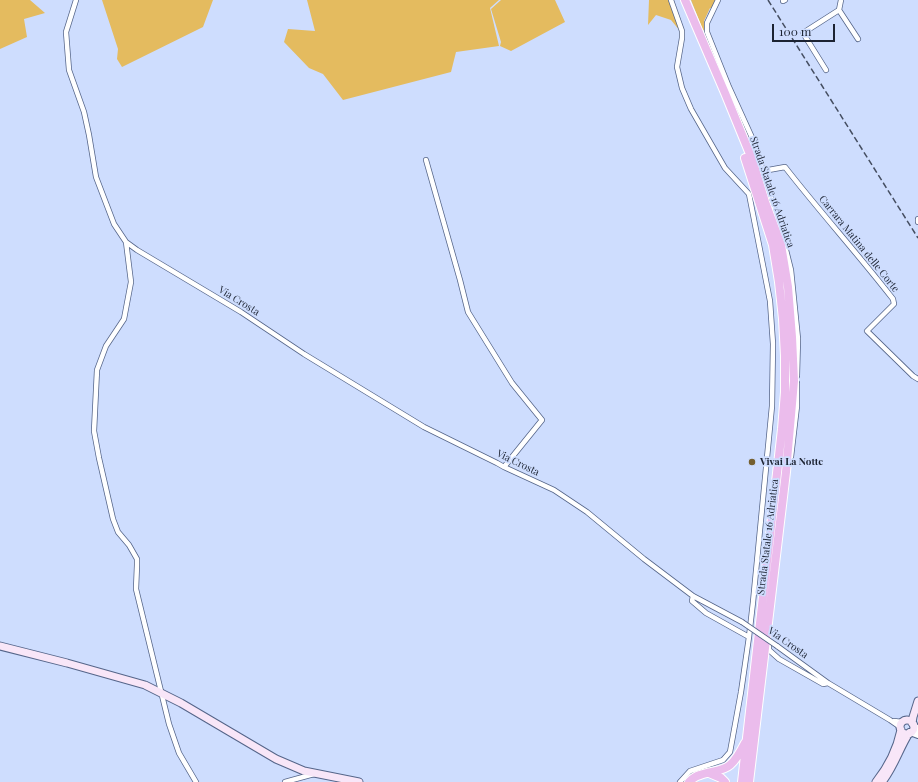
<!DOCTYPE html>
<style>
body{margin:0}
#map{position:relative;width:918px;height:782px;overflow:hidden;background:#ceddfe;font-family:"Playfair Display",serif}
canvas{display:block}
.scale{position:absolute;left:772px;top:24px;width:63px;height:18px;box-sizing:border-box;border:2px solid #1c2332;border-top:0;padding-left:5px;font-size:12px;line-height:14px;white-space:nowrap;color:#1c2332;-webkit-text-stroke:3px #ceddfe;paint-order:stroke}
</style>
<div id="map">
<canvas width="918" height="782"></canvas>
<div class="scale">100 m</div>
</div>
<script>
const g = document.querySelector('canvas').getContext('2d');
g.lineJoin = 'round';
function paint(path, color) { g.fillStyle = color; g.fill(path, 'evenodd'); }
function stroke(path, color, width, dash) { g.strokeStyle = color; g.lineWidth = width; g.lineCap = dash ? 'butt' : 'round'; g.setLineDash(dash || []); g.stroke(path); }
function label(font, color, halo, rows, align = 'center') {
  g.font = font + ' "Playfair Display",serif'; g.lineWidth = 3.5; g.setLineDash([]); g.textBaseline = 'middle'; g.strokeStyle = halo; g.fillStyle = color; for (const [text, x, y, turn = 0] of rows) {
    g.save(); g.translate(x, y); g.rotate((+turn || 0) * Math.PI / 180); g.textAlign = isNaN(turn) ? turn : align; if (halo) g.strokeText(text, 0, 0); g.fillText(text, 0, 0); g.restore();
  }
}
const green = new Path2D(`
 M0 0H30L45 13 24 19 27 37 0 49Z
 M102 0H213L203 27 122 67 117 59 118 49Z
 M307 0H499L490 8 499 46 456 52 451 72 343 100 323 74 309 68 284 42 288 29 315 31Z
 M501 0H555L565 22 511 51 500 46 501 42 491 9Z
 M649 0H670L680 31 671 20 656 15 648 25Z
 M691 0H716L712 8H710L704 21 706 25V32L703 30Z`);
const minor = new Path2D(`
 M76 0 66 32 69 70 84 112 89 135 96 177 114 224 126 242 131 282 124 319 106 346 97 370 94 431 99 458 113 519 118 532 129 545 137 559V565L136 589 169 724 179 753 196 782
 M671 0 682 31V38L677 67 682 88 691 109 725 168 749 194 770 301 773 344 772 406 753 602 749 637 741 692 730 752 723 760 690 771 680 782
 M718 0 707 23V32L729 87 754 142 771 197 783 239
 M783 0V1L785 0
 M839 10 858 39
 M826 70 803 33 839 10 841 0
 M426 160 460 280 468 312 512 383 542 420 504 467
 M763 171 785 167C820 212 858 254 893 299L894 304 867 331 913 376 918 379
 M918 219V222
 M126 242 137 250 241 312 304 354 424 427 497 463 504 467 554 490 587 512 644 559 693 596 742 622
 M785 246 791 270 798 339 797 376
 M791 457 797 406V383
 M693 596 692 601 706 613 749 637
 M769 645V650L779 659 823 684 828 683
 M777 646 828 683 890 720 900 727
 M894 721 902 722
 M285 782 314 774`);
const tertiary = new Path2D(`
 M913 725 918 729
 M910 732 918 735`);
const secondary = new Path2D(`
 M0 646 67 663 145 685 181 703 276 759 304 771 359 782
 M900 727a7 7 0 1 1 14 0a7 7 0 1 1-14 0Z
 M912 723 913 717 918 701
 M876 782C888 767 897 749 901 730
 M882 782C894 767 899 749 909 733`);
const trunk = new Path2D(`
 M685 0 725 93 752 159 765 202 781 245 788 287 792 337 794 381 786 472 749 782
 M709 773 721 778 725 782
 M689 782C692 779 695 776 700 775 710 771 722 772 730 765 737 759 741 751 745 743
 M742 782 782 429 785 392V356L783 319 779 282 773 245 745 158`);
const rail = new Path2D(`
 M768 0 918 238`);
const minorBridge = new Path2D(`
 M742 622 777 646`);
const markers = [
 [752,462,4,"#755f2f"]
];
const streetNames = [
 ["Strada Statale 16 Adriatica",772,192,71],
 ["Carrara Matina delle Corte",859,244,51],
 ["Via Crosta",239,301,32],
 ["Via Crosta",518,463,26],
 ["Strada Statale 16 Adriatica",768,537,-83],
 ["Via Crosta",788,643,35]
];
const poiNames = [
 ["Vivai La Notte",760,462]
];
paint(green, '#e4bb5f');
stroke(minor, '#556589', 6);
stroke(tertiary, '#556589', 8);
stroke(secondary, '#556589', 9);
stroke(trunk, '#fff', 10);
stroke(minor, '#fff', 4.5);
stroke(tertiary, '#fff', 6);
stroke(secondary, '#f8e6f8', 7);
stroke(trunk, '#ebbcec', 8);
stroke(rail, '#454e61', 1.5, [6, 3]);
stroke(minorBridge, '#556589', 6, []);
stroke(minorBridge, '#fff', 4.5);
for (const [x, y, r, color] of markers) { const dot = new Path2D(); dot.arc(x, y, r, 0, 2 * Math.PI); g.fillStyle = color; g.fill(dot); stroke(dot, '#ceddfe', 1.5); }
label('10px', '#1c2332', '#ceddfe', streetNames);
label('bold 10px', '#1c2332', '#ceddfe', poiNames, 'left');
</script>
